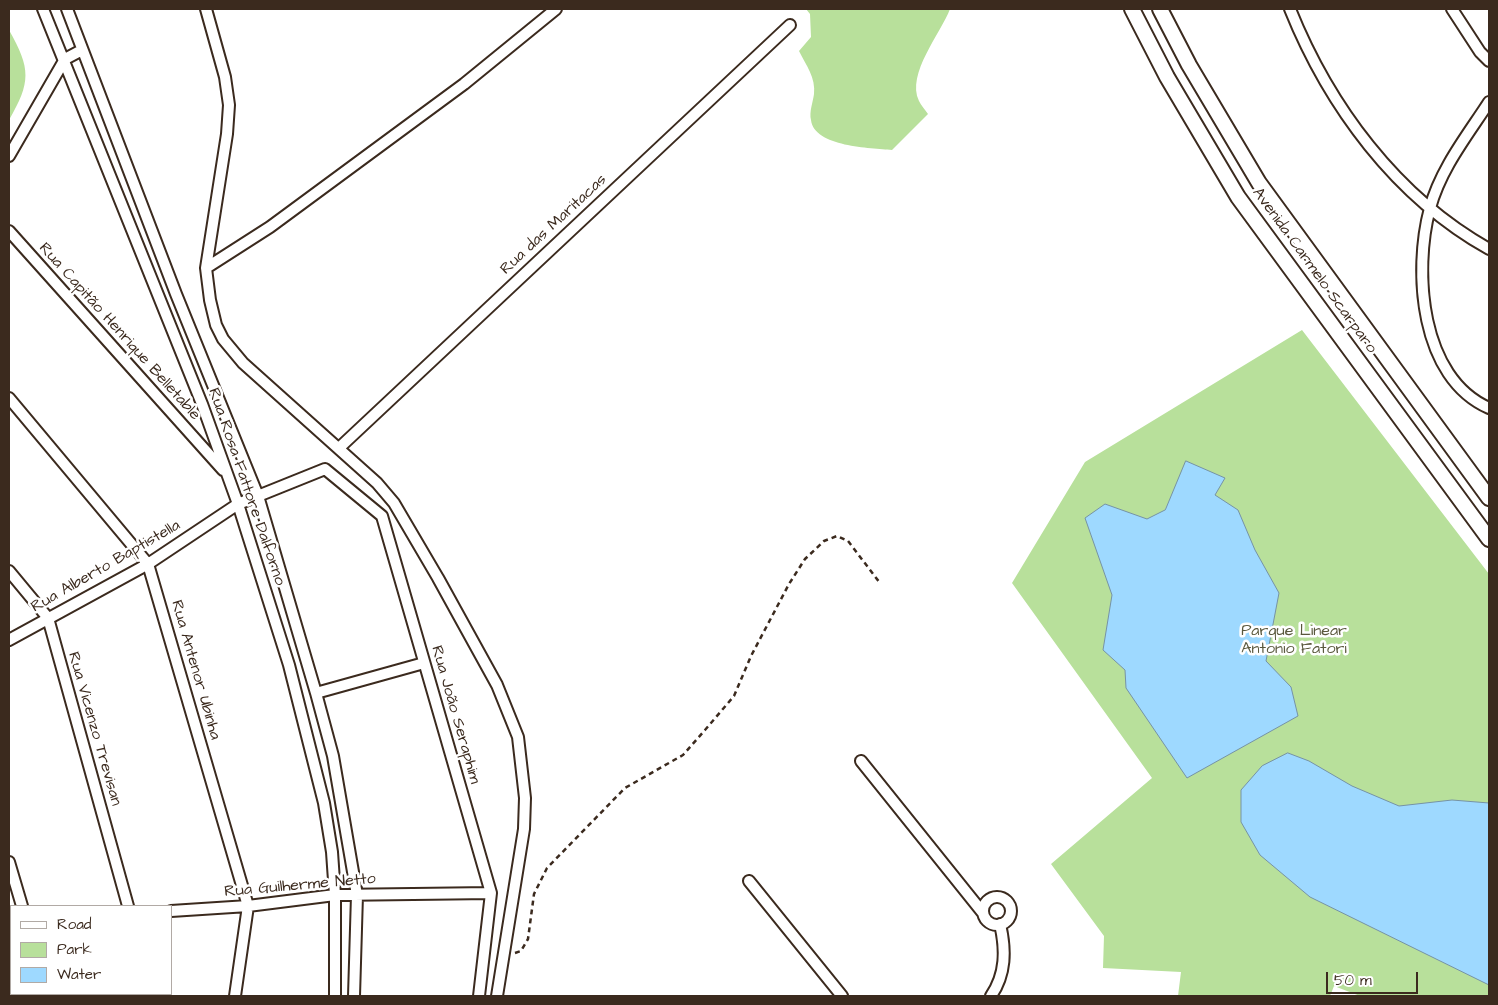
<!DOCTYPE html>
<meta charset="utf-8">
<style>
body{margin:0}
#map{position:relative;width:1498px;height:1005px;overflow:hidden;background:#fff;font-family:"Architects Daughter",sans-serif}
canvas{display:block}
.frame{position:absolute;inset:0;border:10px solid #3b2a1e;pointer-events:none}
.legend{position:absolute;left:10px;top:905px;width:162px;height:90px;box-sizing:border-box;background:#fff;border:1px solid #b1aaa5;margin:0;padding:6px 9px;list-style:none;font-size:15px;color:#3b2a1e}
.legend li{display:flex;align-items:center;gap:10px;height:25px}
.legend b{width:25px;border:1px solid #b1aaa5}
.scale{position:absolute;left:1326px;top:972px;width:92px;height:22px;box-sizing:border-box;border:2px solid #3b2a1e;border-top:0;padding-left:6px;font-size:15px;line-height:18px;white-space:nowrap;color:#3b2a1e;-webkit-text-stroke:4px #fff;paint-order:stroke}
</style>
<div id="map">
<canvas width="1498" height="1005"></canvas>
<div class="frame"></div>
<ul class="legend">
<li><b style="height:6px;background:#fff"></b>Road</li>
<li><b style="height:14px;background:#b8e09b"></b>Park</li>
<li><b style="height:14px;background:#9ed9ff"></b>Water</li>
</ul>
<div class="scale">50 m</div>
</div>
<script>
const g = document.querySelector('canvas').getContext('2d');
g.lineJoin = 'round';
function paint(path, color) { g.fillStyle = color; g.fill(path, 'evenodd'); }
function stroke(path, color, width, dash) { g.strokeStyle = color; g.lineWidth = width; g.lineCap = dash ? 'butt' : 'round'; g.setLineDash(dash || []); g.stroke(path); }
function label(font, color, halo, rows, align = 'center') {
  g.font = font + ' "Architects Daughter",sans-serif'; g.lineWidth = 5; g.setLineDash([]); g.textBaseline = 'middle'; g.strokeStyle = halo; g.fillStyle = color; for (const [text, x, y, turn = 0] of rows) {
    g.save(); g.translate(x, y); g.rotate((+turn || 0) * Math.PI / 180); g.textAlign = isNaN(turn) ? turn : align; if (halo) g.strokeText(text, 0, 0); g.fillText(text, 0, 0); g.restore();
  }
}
const green = new Path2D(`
 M806 9H950C941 33 906 74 919 101 921 105 925 110 928 114L892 150C871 148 814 147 811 120 809 112 813 102 814 94 816 78 806 65 799 51L811 37 810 14Z
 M9 30C31 69 31 82 9 120Z
 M1302 330 1489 574V996H1360L1334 986 1330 996H1178L1181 972 1103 968 1104 936 1051 864 1152 778 1012 583 1085 462Z`);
const water = new Path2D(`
 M1186 461 1225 478 1215 495 1238 510 1255 550 1279 593 1266 661 1291 687 1298 716 1187 778 1126 688 1125 670 1103 650 1112 595 1085 518 1105 504 1147 519 1165 510Z
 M1288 753 1309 761 1352 786 1399 806 1452 800 1489 803V985L1310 897 1260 855 1241 822V790L1262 766Z`);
const path = new Path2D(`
 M515 953 521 951 528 939 534 894 547 868 625 788 683 755 705 730 734 696 751 656 789 584 805 559 824 541 837 536 848 541 880 583`);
const minor = new Path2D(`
 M43 9 202 404 238 504 289 665 324 803 332 852 335 895V996
 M67 9 176 294 258 496 316 693 333 756 357 895 354 996
 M206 9 225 77 229 105 227 134 206 268 210 300 216 325 223 339 243 363 377 483 394 503 438 578 497 685 518 737 525 798 524 829 497 996
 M1290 9C1329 106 1396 197 1489 249
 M1452 9 1480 52 1489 61
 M1489 102C1467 136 1441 168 1430 208 1413 271 1420 378 1489 408
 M9 156 65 59 82 50
 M9 231 223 470
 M206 268 270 227 464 84 556 9
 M9 398 148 564 248 906 235 996
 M339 448 790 25
 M9 571 48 618 128 906
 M9 640 148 564 238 504 325 469 382 516 491 893 479 996
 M316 693 424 663
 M861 761 983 913
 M9 862 22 906
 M749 881 842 996
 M983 911a14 14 0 1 1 28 0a14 14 0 1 1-28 0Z
 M171 911 248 906 335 895 491 893
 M9 919 11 918
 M19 996V994
 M120 996 121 994
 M991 996C1006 974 1006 950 1000 924`);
const secondary = new Path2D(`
 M1132 9 1167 77 1238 197 1489 539
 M1160 9 1189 65 1259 183 1489 498`);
const streetNames = [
 ["Rua das Maritacas",554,225,-43],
 ["Avenida Carmelo Scarparo",1314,271,54],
 ["Rua Capitão Henrique Belletable",119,332,48],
 ["Rua Rosa Fattore Dalforno",246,487,71],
 ["Rua Alberto Baptistella",106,567,-30],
 ["Rua Antenor Ubinha",195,670,74],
 ["Rua João Seraphim",455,715,74],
 ["Rua Vicenzo Trevisan",94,729,74],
 ["Rua Guilherme Netto",300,886,-5]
];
const parkNames = [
 ["Parque Linear",1294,632],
 ["Antonio Fatori",1294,650]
];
paint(green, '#b8e09b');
paint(water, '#9ed9ff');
stroke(water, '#7693a5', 1);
stroke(minor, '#3b2a1e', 14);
stroke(secondary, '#3b2a1e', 18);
stroke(path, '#3b2a1e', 2.5, [5, 4]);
stroke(minor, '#fff', 10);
stroke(secondary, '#fff', 14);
label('16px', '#3b2a1e', '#fff', streetNames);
label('16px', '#5a583d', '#fff', parkNames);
</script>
